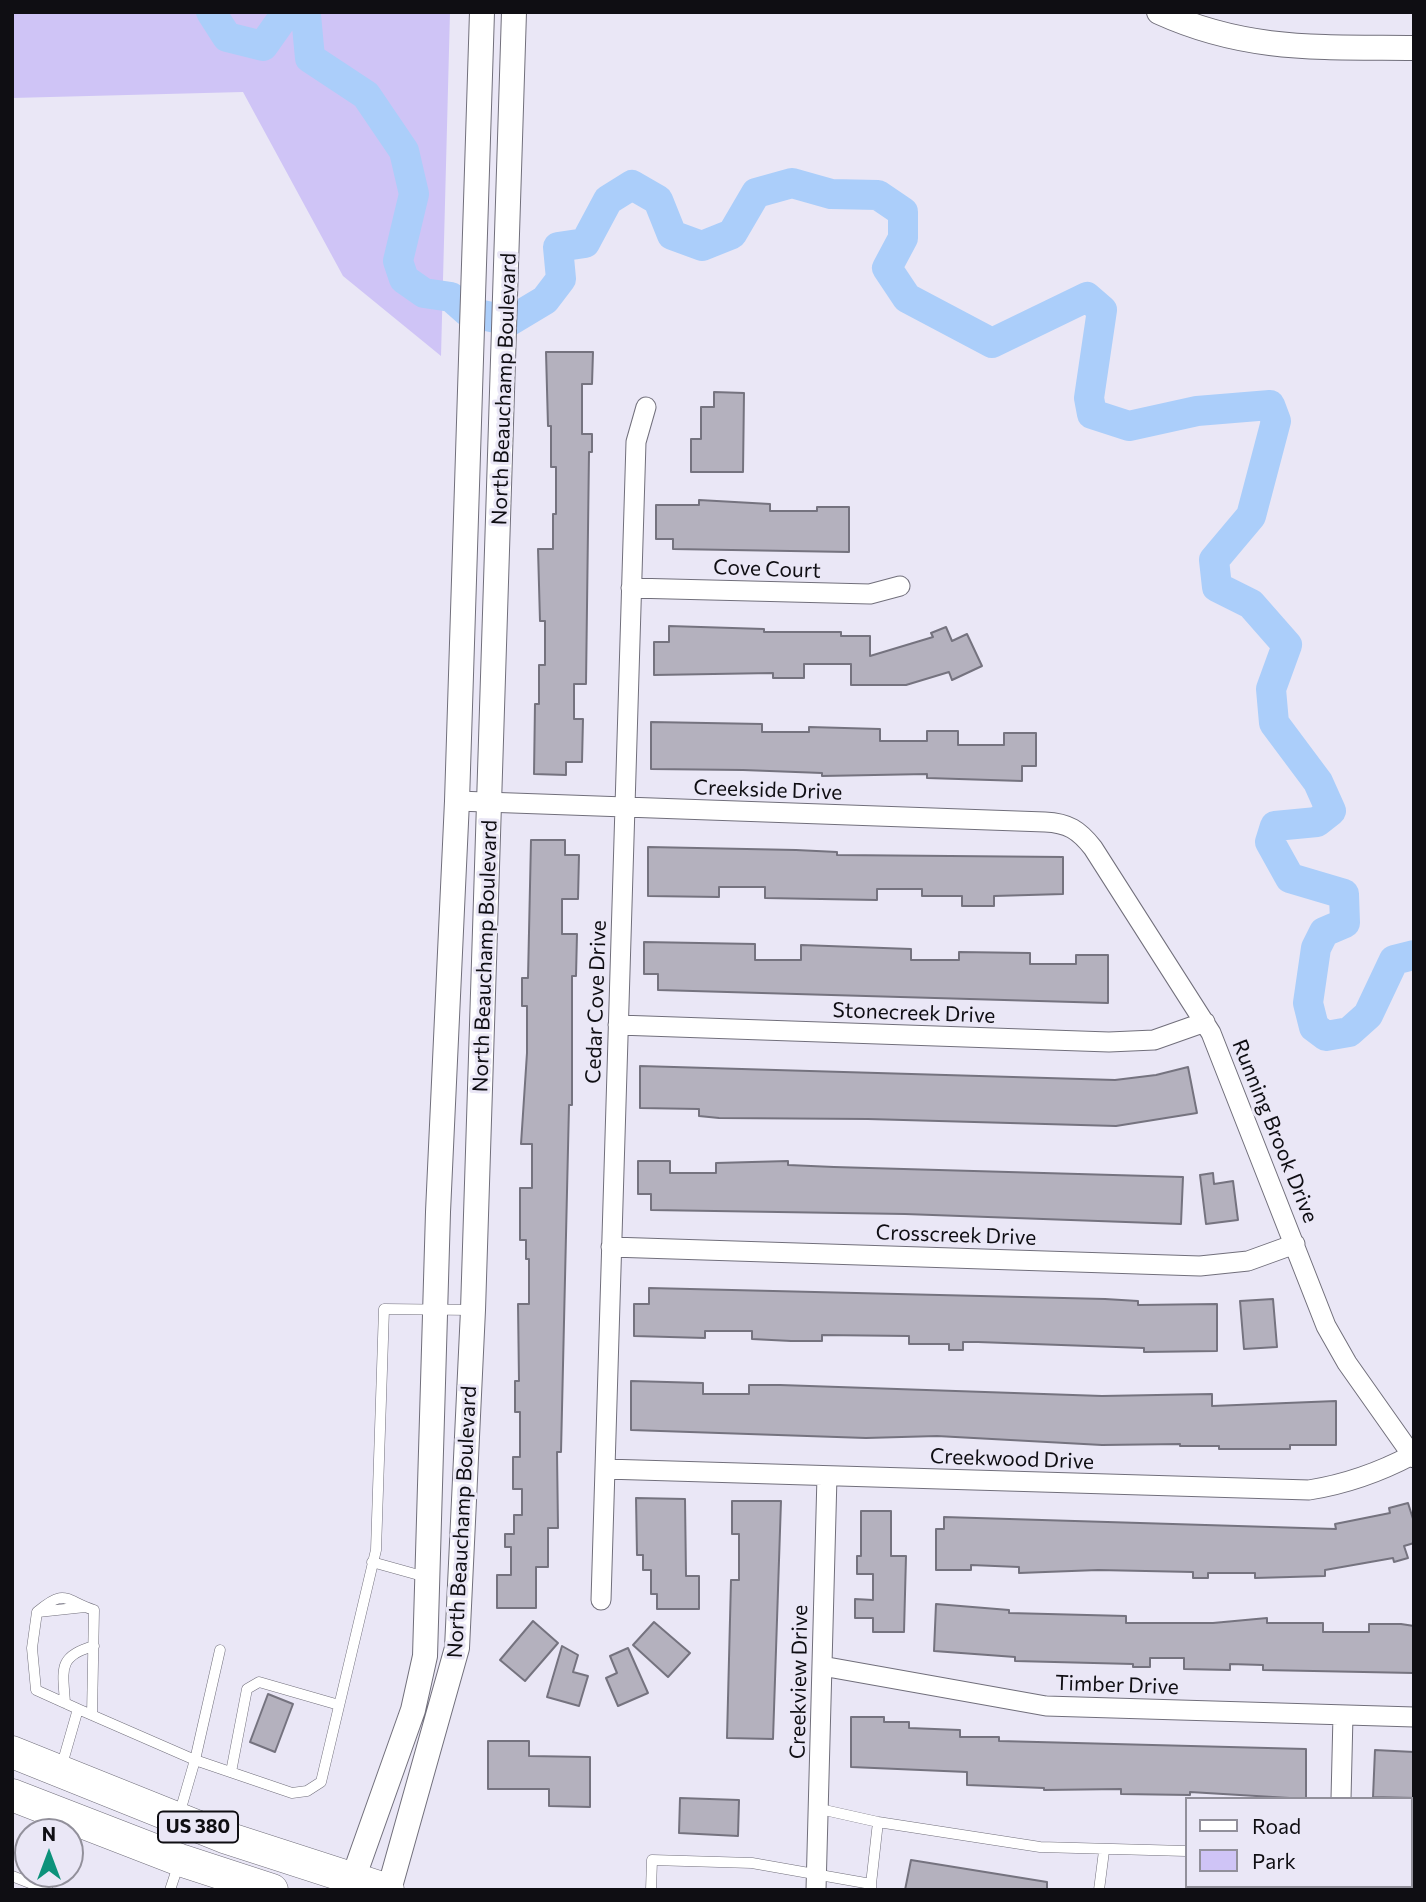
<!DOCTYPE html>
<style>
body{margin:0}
#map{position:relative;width:1426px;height:1902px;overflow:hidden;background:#eae7f6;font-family:Commissioner,sans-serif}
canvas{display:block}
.frame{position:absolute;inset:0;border:14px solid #0f0e13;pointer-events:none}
.legend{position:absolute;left:1185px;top:1797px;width:228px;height:91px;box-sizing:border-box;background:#eae7f6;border:2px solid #92909b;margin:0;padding:9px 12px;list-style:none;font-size:21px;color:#0f0e13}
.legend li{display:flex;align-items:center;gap:14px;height:35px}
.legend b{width:35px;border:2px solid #92909b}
.north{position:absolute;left:14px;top:1818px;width:70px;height:70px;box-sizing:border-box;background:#eae7f6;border:2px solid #92909b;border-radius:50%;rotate:0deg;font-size:19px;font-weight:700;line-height:28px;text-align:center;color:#0f0e13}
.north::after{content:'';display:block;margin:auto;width:24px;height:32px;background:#0d927b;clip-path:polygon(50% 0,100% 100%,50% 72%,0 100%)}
</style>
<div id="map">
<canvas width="1426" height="1902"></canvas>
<div class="frame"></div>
<ul class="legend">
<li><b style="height:9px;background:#fff"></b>Road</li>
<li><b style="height:19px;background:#cfc4f6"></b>Park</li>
</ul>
<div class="north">N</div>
</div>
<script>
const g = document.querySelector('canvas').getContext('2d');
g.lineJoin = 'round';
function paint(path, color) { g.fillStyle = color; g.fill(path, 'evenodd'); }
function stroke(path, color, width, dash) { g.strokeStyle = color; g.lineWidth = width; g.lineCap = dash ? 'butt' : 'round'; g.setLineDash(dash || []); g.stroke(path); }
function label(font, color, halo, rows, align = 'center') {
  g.font = font + ' Commissioner,sans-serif'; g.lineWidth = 6; g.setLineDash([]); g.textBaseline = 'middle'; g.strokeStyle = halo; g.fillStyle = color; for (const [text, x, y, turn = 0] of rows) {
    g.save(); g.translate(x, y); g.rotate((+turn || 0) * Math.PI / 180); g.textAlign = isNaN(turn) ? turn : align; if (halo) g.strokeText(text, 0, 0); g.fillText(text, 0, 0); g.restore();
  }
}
const green = new Path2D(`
 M12 12H450L441 356 343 276 243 92 12 98Z`);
const river = new Path2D(`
 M211 12 227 37 263 46 287 12
 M299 12 306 15 310 58 366 95 404 151 414 194 398 261 404 279 424 293 451 297 468 312 510 321 545 300 561 279 558 247 585 243 608 200 632 185 658 200 672 235 702 246 732 234 756 193 792 183 831 194 878 195 903 212V238L887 268 907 298 992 343 1087 297 1102 310 1089 398 1092 414 1129 426 1197 411 1270 405 1276 421 1251 516 1214 560 1217 587 1251 604 1287 645 1271 689 1274 723 1318 782 1331 811 1317 822 1275 826 1270 842 1290 878 1344 894 1345 923 1324 932 1316 948 1308 1003 1314 1027 1326 1036 1349 1032 1368 1015 1394 960 1414 955`);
const building = new Path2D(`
 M546 352H593L592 384H582V434H592V452H589L586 684H574V719H583L582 762H566V775L534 774 535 704H539V665H545V621H540L538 549H553V514H556V467H551V426H548Z
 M714 392 744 393 743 472H691V439H701V407H714Z
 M699 500 770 504V511H817V507H849V552L673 549V539H656V505H699Z
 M669 626 764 629V632H841V636H870V656L933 637 931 633 946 627 952 641 967 634 982 666 952 680 949 672 906 685H851V664H804V678H773V673L654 675V642H669Z
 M651 722 762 724V732H809V727L880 729V741H927V731H958V745H1004V733H1036V766H1022V781L927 778V774L822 776V773L743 770 651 769Z
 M531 840H565V855H579L578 899H562V934H577L576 976H572V1105H569L561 1452H557L558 1528H548V1567H536V1608H497V1575H511V1547H505V1534H514V1515H522V1489H513V1457H520V1412H515V1381H519L518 1304H529V1259H526V1240H520V1188H532V1144H521L527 1053V1006H522V978H528Z
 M648 847 796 850 837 852V855L1063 857V894L994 896V906H962V896H922V889H877V900L765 898V887H719V897L648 896Z
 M644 942 755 944V960H801V945L911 949V960H959V952L1030 953V964H1076V955H1108V1003L658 990V974H644Z
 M640 1066 1115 1080 1156 1075 1188 1067 1197 1113 1116 1126 868 1119 719 1118 699 1116V1109L640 1108Z
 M638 1161H670V1173H716V1163L788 1161V1165L834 1167 1183 1177 1181 1224 905 1214 651 1210V1194H638Z
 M1213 1173 1214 1184 1233 1181 1238 1220 1206 1224 1200 1175Z
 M649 1288 1105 1299 1138 1301V1305L1217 1304V1351L1144 1352V1348L978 1342H963V1350H949V1344H909V1336L822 1335V1341H791L752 1339V1331H705V1338L634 1336V1304H649Z
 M1273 1299 1277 1347 1244 1349 1240 1301Z
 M631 1381 703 1383V1394H749V1385H780L1102 1396 1212 1394V1406L1336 1401V1445H1290V1449H1219V1446H1180V1444L1102 1445 937 1436 866 1438 631 1430Z
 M636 1498 685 1499 686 1576H699V1609H657V1594H651V1570H643V1555H637Z
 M732 1501H781L773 1739 727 1738 731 1580H739V1534H732Z
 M1408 1503 1414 1522V1543L1404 1546 1408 1558 1394 1562 1393 1558 1325 1570V1576L1255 1578V1573H1208V1578H1193V1572L1098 1570 1019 1573V1567L971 1565V1570H936V1529H944V1517L1336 1529 1335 1524 1390 1513 1389 1508Z
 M861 1511H891V1556H906L904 1632H873V1618H855V1599L873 1600V1574H857V1556H861Z
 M936 1604 1009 1610V1613L1126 1616V1623H1213L1267 1618V1623H1323V1632H1369V1624H1401L1414 1626V1673L1263 1670V1665L1230 1664V1670L1184 1669V1658H1150V1667H1133V1664L1015 1661V1657L934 1651Z
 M533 1621 558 1643 525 1681 500 1660Z
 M654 1622 690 1653 668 1677 633 1645Z
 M562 1646 578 1655 573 1672 588 1676 579 1706 547 1697Z
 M628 1648 648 1693 618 1706 606 1678 617 1673 610 1656Z
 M268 1694 293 1704 275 1752 250 1742Z
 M851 1717H884V1722H909V1728L960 1730V1737H999V1741L1306 1749V1799L1190 1792V1795L1121 1794V1789L1044 1790V1788L967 1785V1772L851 1767Z
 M488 1741H529V1756L590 1757V1807L549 1806V1789H488Z
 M1375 1750 1414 1752V1798L1373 1797Z
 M680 1798 739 1800 738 1836 679 1833Z
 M911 1860 1047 1882V1890H905Z`);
const service = new Path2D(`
 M372 1562 426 1577
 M38 1612 85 1607
 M65 1703C63 1670 57 1656 94 1646
 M78 1709 36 1690 32 1648 37 1612C66 1587 65 1601 94 1610L92 1715
 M61 1768 78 1709 195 1760 292 1793 307 1791 321 1782 376 1550 384 1309 472 1310
 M231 1772 247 1689 259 1682 339 1705
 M820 1809 878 1822 871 1884
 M179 1815 195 1760 220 1650
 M878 1822 1040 1847 1186 1851
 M1410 1856H1414
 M1410 1875H1414
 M12 1876 48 1890
 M170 1890 179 1863
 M651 1890 652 1860 752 1863 871 1884V1890
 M1099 1890 1104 1851
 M1193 1890V1886
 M1287 1890V1886
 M1384 1890V1886
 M1392 1890 1393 1886`);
const minor = new Path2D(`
 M631 588 870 594 900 586
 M457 801 1045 822C1068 823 1079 830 1093 848L1211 1033 1326 1326 1347 1363 1414 1458
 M618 1025 1109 1042 1154 1040 1205 1022
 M611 1247 1200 1266 1248 1261 1295 1244
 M605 1469 1309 1490C1347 1484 1378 1473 1412 1455
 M601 1600 636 442 646 407
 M822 1666 1046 1706 1414 1717
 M1341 1799 1343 1715
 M816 1890 827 1476
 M1339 1890V1886`);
const tertiary = new Path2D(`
 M1159 12C1247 52 1321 47 1414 48
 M349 1890 413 1710 425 1656 438 1212 457 801 482 12
 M389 1890 457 1648 473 1310 514 12`);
const trunk = new Path2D(`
 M12 1752 224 1837 388 1890
 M12 1795 180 1860 272 1890`);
const shields = [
 [198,1827,80]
];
const shieldNames = [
 ["US 380",198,1827]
];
const streetNames = [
 ["North Beauchamp Boulevard",504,389,-88],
 ["Cove Court",767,569,2],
 ["Creekside Drive",768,790,2],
 ["North Beauchamp Boulevard",485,956,-88],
 ["Cedar Cove Drive",596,1002,-88],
 ["Stonecreek Drive",914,1013,2],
 ["Running Brook Drive",1275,1131,68],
 ["Crosscreek Drive",956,1235,2],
 ["Creekwood Drive",1012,1459,2],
 ["North Beauchamp Boulevard",462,1522,-87],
 ["Creekview Drive",799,1682,-89],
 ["Timber Drive",1117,1685,2]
];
paint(green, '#cfc4f6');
stroke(river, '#abcefa', 30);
paint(building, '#b4b1be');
stroke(building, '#75737f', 2);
stroke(service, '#716f7b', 11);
stroke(minor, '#716f7b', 21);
stroke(tertiary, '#716f7b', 26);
stroke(trunk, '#716f7b', 33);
stroke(service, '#fff', 10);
stroke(minor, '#fff', 19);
stroke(tertiary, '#fff', 24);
stroke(trunk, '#fff', 32);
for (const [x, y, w] of shields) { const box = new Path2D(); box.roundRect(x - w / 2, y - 15.5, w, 31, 5); g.fillStyle = '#eae7f6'; g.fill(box); stroke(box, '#0f0e13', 2); }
label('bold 19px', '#0f0e13', null, shieldNames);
label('21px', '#0f0e13', '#eae7f6', streetNames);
</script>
